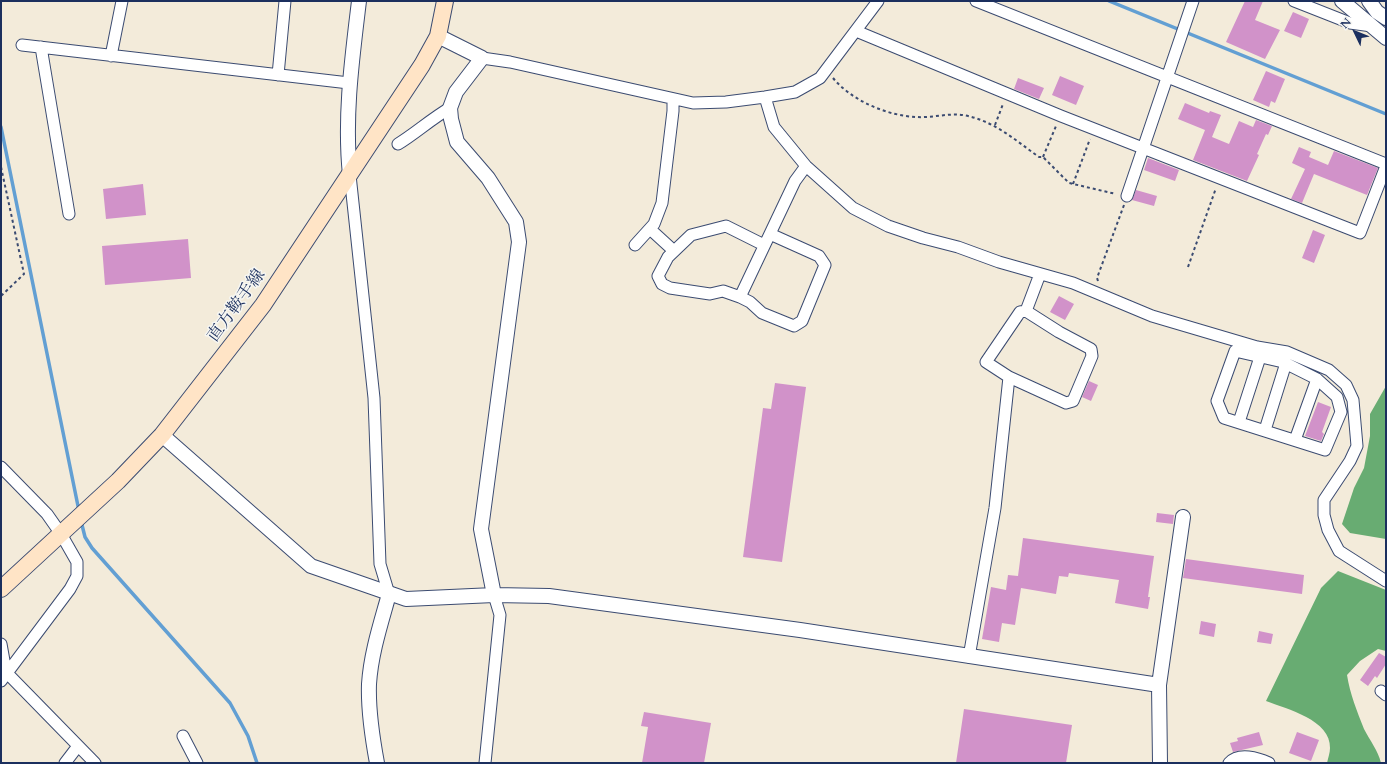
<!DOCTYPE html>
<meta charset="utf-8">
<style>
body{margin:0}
#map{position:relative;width:1387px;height:764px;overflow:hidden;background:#f3ebda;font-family:Cardo,serif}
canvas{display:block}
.frame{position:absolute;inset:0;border:2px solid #1b2f5e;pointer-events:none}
.north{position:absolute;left:1335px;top:12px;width:40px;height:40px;-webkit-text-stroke:3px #f6f6f2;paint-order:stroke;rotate:313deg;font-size:11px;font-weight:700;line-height:16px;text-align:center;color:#1b2f5e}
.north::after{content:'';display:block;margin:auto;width:14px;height:18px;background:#1b2f5e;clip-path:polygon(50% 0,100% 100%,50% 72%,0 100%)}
</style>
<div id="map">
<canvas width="1387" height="764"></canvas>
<div class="frame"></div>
<div class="north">N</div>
</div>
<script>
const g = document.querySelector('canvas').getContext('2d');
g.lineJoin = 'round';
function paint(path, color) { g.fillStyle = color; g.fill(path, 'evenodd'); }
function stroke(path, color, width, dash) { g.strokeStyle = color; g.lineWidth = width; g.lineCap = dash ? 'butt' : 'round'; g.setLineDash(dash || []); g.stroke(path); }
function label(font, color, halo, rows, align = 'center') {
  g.font = font + ' Cardo,"Noto Serif JP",serif'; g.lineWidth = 3; g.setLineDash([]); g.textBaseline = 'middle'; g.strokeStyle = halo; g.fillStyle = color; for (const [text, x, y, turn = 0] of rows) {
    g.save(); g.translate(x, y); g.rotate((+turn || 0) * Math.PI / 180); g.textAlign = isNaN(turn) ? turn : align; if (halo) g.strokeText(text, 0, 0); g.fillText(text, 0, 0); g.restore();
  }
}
const forest = new Path2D(`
 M1386 386V539L1350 533 1342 524 1354 488 1364 468 1370 436V414Z
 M1338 571 1386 590V651L1378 649 1360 661 1347 675C1350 694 1357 711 1364 729 1370 741 1378 750 1381 763H1327C1328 758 1330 753 1330 748 1331 720 1287 709 1266 701L1321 588Z`);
const stream = new Path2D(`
 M1109 1 1386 114
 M1 127 79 511
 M81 521 85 537 92 548 230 703 248 736 257 763`);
const building = new Path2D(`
 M1245 1H1263L1255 20 1280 30 1265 59 1226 42Z
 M1293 12 1309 19 1301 38 1284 31Z
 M1266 71 1285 79 1275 103 1271 101 1269 107 1253 100Z
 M1060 76 1084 86 1076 105 1052 95Z
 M1018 78 1044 88 1039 99 1014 89Z
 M1185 103 1209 113 1210 111 1221 115 1212 137 1229 144 1239 121 1253 127 1256 120 1272 126 1268 135 1266 134 1257 154 1259 155 1247 181 1193 160 1205 130 1178 119Z
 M1299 147 1311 152 1309 157 1328 165 1334 151 1378 168 1367 195 1314 174 1302 203 1291 199 1305 169 1292 163Z
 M1148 158 1179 170 1175 181 1144 170Z
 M143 184 146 215 106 219 103 189Z
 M1136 190 1157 196 1154 206 1132 200Z
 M1313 230 1325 235 1314 263 1302 258Z
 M188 239 191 278 105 285 102 246Z
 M1059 296 1074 304 1065 320 1050 312Z
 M1089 381 1098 385 1091 401 1082 397Z
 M775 383 806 387 782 562 743 557 763 408 771 409Z
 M1318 402 1331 407 1322 432 1324 434 1321 441 1305 436Z
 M1157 513 1174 515 1173 524 1156 522Z
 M1023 538 1154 556 1148 597H1150L1148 609 1115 603 1119 580 1069 573 1068 577 1059 576 1056 594 1021 588 1015 625 1002 623 999 642 982 639 991 587 1006 590 1008 575 1018 576Z
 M1186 559 1304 575 1302 594 1183 578Z
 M1201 621 1216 624 1214 637 1199 634Z
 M1259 631 1273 634 1271 644 1257 642Z
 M1379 653 1386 657V664L1377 678 1375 676 1368 686 1360 680Z
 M964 709 1072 725 1066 763H956Z
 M644 712 711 723 704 763H642L648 727 641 726Z
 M1259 732 1263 745 1233 752 1230 743 1238 741 1237 738Z
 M1297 732 1319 740 1311 761 1289 753Z`);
const path = new Path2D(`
 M833 78C852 101 888 116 917 117 932 118 948 113 963 115 993 120 1015 140 1039 157H1043L1069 183 1116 194
 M995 125 1003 104
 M1043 157 1056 126
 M1 167 24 274 1 296
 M1073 184 1090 139
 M1188 267 1216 188
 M1098 281 1097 278 1124 205`);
const minor = new Path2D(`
 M976 1 1386 164
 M1294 1 1350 23 1372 26
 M856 31 1061 116 1360 233 1386 166
 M22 45 349 83
 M41 47 69 214
 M111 56 122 1
 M482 58 510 62 693 103 726 102 765 97 795 92 820 78 878 1
 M278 75 285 1
 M765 97 774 127 806 166 853 208 888 226 923 238 958 247 999 262 1073 283 1152 316 1257 347 1287 352 1329 370 1346 385 1353 400 1357 446 1350 461 1324 500V515L1328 530 1339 551 1386 581
 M398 144C416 133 431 119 450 108
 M350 175 374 398 380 564 389 594
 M1127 196 1193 1
 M650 229 674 251
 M635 245 654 224 662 203 673 111V99
 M764 245 726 226 691 235 668 257 658 276 662 284 670 288 710 294 723 291 740 297 750 302 762 313 794 326 802 321 825 265 819 256 770 234
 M740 297 795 181 806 166
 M1235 351 1283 362 1317 379 1337 397 1341 412 1325 450 1224 418 1217 401Z
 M1009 377 1066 403 1073 401 1092 356 1091 349 1059 332 1026 311
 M1239 422 1262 351
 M1265 430 1286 363
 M1295 440 1317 379
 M1 467 47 514 61 534 77 562V576L70 589 1 681
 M1 644 6 672 95 763
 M969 657 995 508 1009 377 986 362 1020 312 1026 311 1040 274
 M1381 691 1386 695
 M183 736 197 763
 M65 763 78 746
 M485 763 500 615 494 595
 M1229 763C1239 752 1258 758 1269 763`);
const tertiary = new Path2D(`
 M1342 1 1386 38
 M1369 1 1377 12 1386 18
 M438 36 482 58 456 92 450 108 451 119 457 142 488 178 516 222 519 242 481 529 494 595
 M350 175C344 117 352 59 359 1
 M162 435 311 566 406 599 494 595 549 596 800 630 1159 685
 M377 763C372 736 368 711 369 684 371 653 381 623 389 594
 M1160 763 1159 685 1183 517`);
const secondary = new Path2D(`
 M1 589 118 481 162 435 263 305 422 65 438 36 445 1`);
const streetNames = [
 ["直方鞍手線",237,306,-54]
];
paint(forest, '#68ac72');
stroke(stream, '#629fd3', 3.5);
paint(building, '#d192c9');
stroke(minor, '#3b4b71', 13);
stroke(tertiary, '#3b4b71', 16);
stroke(secondary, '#3b4b71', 18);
stroke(path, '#3b4b71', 2, [3, 3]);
stroke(minor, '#fff', 11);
stroke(tertiary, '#fff', 14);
stroke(secondary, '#ffe4c6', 16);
label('17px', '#1b2f5e', '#f6f6f2', streetNames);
</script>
